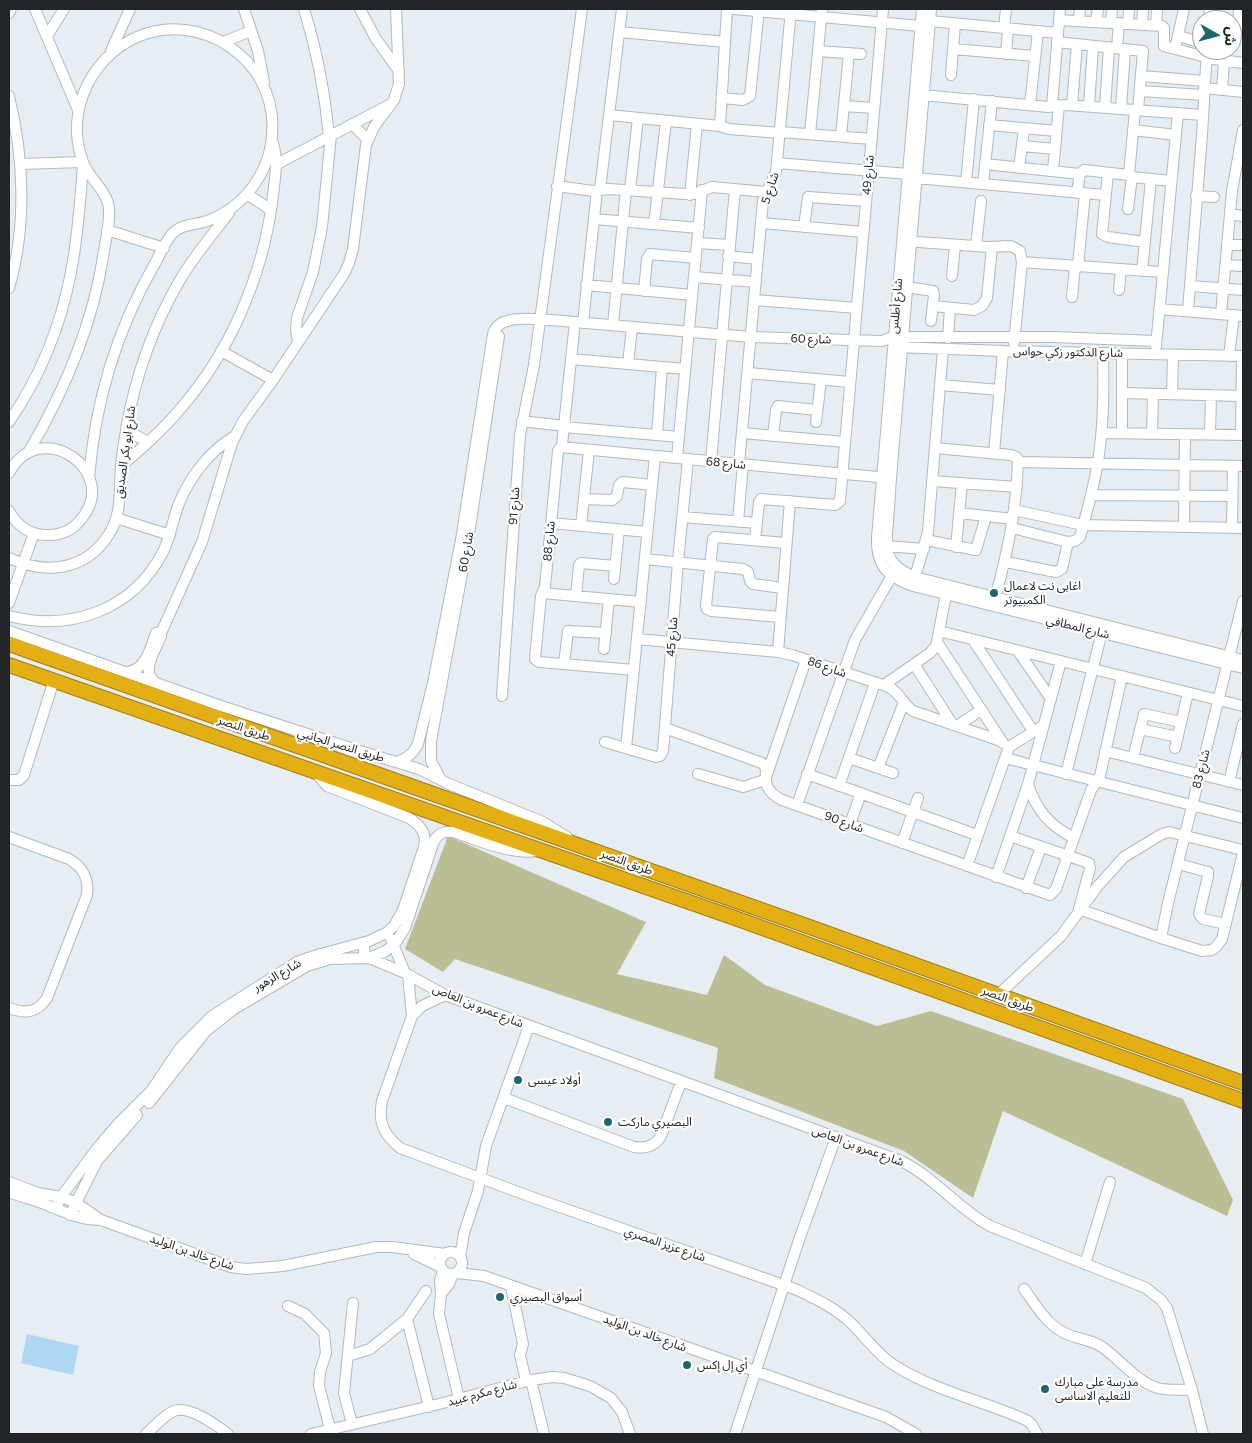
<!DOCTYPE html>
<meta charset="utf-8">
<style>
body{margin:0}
#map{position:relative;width:1252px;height:1443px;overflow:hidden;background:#e6eef4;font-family:Commissioner,"Noto Sans Arabic",sans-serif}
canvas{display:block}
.frame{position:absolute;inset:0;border:10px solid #222527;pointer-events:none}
.north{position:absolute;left:1192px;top:10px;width:50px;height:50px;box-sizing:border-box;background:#fff;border:1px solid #a7a8a9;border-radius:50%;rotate:97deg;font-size:14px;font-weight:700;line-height:20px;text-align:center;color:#222527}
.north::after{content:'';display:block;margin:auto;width:18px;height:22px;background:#1a676d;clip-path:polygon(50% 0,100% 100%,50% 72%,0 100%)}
</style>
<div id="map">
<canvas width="1252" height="1443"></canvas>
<div class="frame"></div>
<div class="north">ش</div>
</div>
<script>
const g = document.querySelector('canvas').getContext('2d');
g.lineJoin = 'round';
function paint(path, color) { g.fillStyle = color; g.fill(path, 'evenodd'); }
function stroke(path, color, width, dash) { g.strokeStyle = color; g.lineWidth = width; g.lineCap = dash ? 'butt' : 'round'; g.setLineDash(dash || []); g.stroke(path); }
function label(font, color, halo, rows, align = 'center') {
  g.font = font + ' Commissioner,"Noto Sans Arabic",sans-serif'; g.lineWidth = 4.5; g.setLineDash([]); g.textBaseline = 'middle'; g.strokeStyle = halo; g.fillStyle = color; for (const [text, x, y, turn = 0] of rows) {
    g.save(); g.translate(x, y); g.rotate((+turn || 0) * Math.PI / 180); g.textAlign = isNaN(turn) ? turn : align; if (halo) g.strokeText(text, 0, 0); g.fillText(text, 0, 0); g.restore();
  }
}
const green = new Path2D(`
 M448 836 646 922 617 974 707 995 724 955 765 985 877 1026 931 1011 1183 1099 1233 1200 1227 1216 1003 1111 973 1198 904 1151 714 1078 718 1048 455 959 443 972 405 949Z`);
const water = new Path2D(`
 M27 1334 79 1346 73 1375 21 1363Z`);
const minor = new Path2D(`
 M35 9 78 110
 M244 9 258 51 264 82
 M304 9C317 51 325 93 329 137
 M360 9 376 39 399 71
 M734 9 920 26
 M922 9 877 538C876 566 888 577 913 586L1243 668
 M931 9 891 478C890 493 889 507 888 521 885 551 885 565 915 577L1243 660
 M9 13 11 9
 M1059 20 1162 26 1164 28V46L1213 59 1243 63
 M1209 20 1210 9
 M930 21 1058 33
 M1079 21 1080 9
 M1096 22 1098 9
 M1111 23 1112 9
 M1128 24 1129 9
 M1142 25 1143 9
 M1156 25 1157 9
 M1238 26 1239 9
 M1004 28 1006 9
 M620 32 725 42
 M47 36 64 9
 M1179 36 1202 43
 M223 42 251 31
 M1057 42 1143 51 1138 110
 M1117 48 1119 23
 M953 49 1035 56
 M1175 49 1184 9
 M111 51 130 9
 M818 51 861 54
 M1006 54 1008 29
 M951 75 955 24
 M1141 76 1205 81
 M1204 88 1243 92
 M1222 90 1224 61
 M1140 91 1204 95
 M923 95 1048 107 1066 105 1203 115
 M9 96C24 158 27 226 9 288
 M722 98 743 100 750 96 759 9
 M1030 105 1038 31
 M1072 105 1077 44
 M844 106 874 108
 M1052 106 1060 9
 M1089 106 1093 46
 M1105 108 1109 47
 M1121 109 1125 49
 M1135 110 1129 175 1132 177 1171 181
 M609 115 720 126 729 129 780 133
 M352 124 368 140
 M989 125 1057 131
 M720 126 727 9
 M1133 130 1176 135
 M780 132 872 139
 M810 134 822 9
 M841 136 849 53
 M1022 146 1055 149
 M777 163 908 174
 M20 164 83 162
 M277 164 389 105
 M985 164 1080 174
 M1019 168 1024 129
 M1053 171 1059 105
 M1108 173 1102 234 1108 237 1145 242
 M916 178 1105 195
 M966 182 974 99
 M983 184 992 101
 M557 186 593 191 609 189 685 194H694L712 187 766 192
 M600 189 622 9
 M630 190 638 118
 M1077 193 1080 174 1084 170 1129 175
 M247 194 271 210
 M690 195 697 124
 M1196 196 1214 197
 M1128 209 1132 177
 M1230 214 1243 216
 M594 219 699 228
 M762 223 863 232
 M654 224 666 121
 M804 227 808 197 866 201
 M107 230 164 248
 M904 241 989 247 1011 246 1020 251 1022 262 1014 343
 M698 243 729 245
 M1227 245H1243
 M976 246 981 201
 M728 256 758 259
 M1022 262 1162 272
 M1226 265 1243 266
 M1078 266 1085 193
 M1142 271 1151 179
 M952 276 955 245
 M694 277 756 282
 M586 285 692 295
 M1191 286 1243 290
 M907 287 933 291 934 295 931 321
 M1119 290 1121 269
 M644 291 647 259 650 254 696 258
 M1072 297 1075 266
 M754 300 857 308
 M933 306 974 310 982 306 987 298 992 247
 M1159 309 1243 316
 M1188 311 1202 135 1207 50
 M1221 314 1232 191 1243 130
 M575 322 562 445 558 451 545 587 541 596 535 659 539 662 634 670
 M583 323 597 190
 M613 325 626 190
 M948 338 950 308
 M298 342 296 330 297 318 313 272 322 227 331 135
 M1156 346 1178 113
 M896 347 1003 351 1243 356
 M221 351 273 380
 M1229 356 1234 315
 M571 359 685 369
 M628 364 632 327
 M748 373 850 382
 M940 385 1000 390
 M1122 393 1242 396
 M1172 394 1173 355
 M522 421 564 426
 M9 422C40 377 61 325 71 272 78 237 80 201 83 166
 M816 422 821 380
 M564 427 679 437
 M126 430 148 442
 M742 433 845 442
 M1102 433 1243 435
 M1122 433V354
 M1152 433 1153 394
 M1210 434 1211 395
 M657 435 662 367
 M1241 435 1242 356
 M773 436 776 410 778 406 817 410
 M561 447 888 478
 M935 448 1011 455 1016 457 1018 459C1017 507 1008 552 995 598
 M28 453C64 392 92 328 103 257 105 242 112 217 108 203 104 188 89 178 83 162 63 110 94 49 148 33 180 24 214 32 239 54 263 74 275 105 272 136 269 174 243 208 207 221 195 225 181 224 172 234 164 243 159 257 153 267 116 332 95 403 89 478
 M994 453 1003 351
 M677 458 702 190
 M711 461 735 189
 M1018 462 1243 466
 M739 464 763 201 776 172 791 9
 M121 466C142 448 163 430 181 408 230 352 262 277 272 203 274 183 279 163 273 143
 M9 473C40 415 120 471 82 518 74 529 62 535 49 535 31 536 17 526 9 511
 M932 481 1017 487
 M1092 495 1232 496
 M584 499 612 500 617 496 619 485 623 482 652 485
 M1014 510 1083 525 1243 528
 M959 513 1013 519
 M682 517 757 523
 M116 518 170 535
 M738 521 743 464
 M551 523 647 532
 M581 526 589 450
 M1184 526 1185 434
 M1232 527 1233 466
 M1012 528 1068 542 1075 541 1080 537C1087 512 1094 487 1098 461 1104 425 1104 390 1103 353
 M755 540 759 502 761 499 835 505 840 501 883 9
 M926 540 976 550 986 516
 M886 546 924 549
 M956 547 962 483
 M9 558C46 575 86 571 109 534 122 515 119 489 121 467 122 455 124 442 126 430 135 378 153 326 180 280 194 256 212 235 229 213
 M645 559 743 569 748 572 750 581 753 584 783 588
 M1006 562 1056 572 1062 569 1068 542
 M915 577 928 532 943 349
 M614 579 619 529
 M542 593 641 602
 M576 596 579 565 581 563 615 566
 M9 603 34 533
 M9 616C71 632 134 610 164 550 170 536 173 521 178 506 189 478 209 451 235 436
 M780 617 711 611 707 609 706 606 713 539 715 537 786 543
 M9 631 221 706 363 752 419 769 449 784 543 822 567 837
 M939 631 1243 706
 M161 633 202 542 232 443 243 421 273 380 344 274 349 263 353 249 366 145 374 127 394 100 399 84 396 9
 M637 639 778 652 792 655 889 687C900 693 903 704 913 711L1001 741
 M973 640 1033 731
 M937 642 1003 743
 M604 649 609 599
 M1018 651 1051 699
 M778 652 790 501
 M564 664 568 631 606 633
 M914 664 953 725
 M127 672C146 670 150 649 156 633L159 632 161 636C156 650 140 671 155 682
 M884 685 930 653 936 646 946 595
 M502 696 520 435 534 365 582 9
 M957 726 981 710
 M665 728 762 763 766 768C765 784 766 792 782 800L1050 895 1056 889 1091 790 1100 776 1122 676
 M1140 729 1178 737
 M605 742 656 757 660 756 663 751 678 562 688 459
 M626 748 655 456
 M1175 748 1188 693
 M1105 751 1243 785
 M849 758 893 773
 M1005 758 1243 818
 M1133 758 1144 714 1181 722
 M397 762 406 758 413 752 418 744 433 683 461 540 493 334C498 316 524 319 539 319L751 337 882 341 893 337H1053L1156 341
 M878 768 904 702
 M698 774 743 787 765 780 806 660
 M807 774 977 835
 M1066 774 1103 628
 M440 778 431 761V741L468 541 499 336
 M9 780H19L24 775 54 680
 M1229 782 1243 724
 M1028 784C1036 810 1050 826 1074 838
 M839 786 875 683
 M797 805 855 640 894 572
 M850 824 861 793
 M1010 836 1089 863 1090 868 1079 909 1161 938 1202 951 1212 950 1216 947 1222 939 1243 853
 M9 837 69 859C84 868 89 879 87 895L47 998C37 1013 25 1014 9 1008
 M902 843 918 798
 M1178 864 1208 872V876L1199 914 1203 919 1226 924
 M967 866 1009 747 1044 725
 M996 877 1028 784 1061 661
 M1026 888 1041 847
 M1161 938 1168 903 1243 601
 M391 939 405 973
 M364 943V953L369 958 405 973 445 995 901 1161C934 1177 957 1208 990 1226L1146 1288 1161 1300 1167 1308 1192 1390 1203 1434
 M408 975 412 1016 382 1101C378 1122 383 1134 400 1148L534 1198 795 1289C816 1299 836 1308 853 1325 866 1338 878 1355 894 1365 934 1391 985 1401 1028 1421L1032 1425 1037 1434
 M998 995 1061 936 1097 887 1124 857 1162 834 1169 832 1243 850
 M412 1016 422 1006 445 995
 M504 1098 634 1147C646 1149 655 1146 661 1136L681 1082
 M149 1103 206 1031 234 1009 307 966 330 959 369 958 384 952 394 945 405 928 434 841C439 833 444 831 453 832 479 840 509 855 537 851
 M9 1182 38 1193 61 1197 75 1202 101 1220 231 1267 246 1269 283 1266 376 1247H392L445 1254
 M9 1192C24 1198 40 1201 54 1208 72 1215 80 1219 100 1220
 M56 1208 61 1197 95 1151 117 1125 151 1091 180 1048 212 1016 297 962 317 955 369 941 386 933 394 926 403 910 424 847C427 833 421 826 409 818L327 786 315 772
 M70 1215 97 1161 137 1115
 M440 1263a11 11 0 1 1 22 0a11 11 0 1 1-22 0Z
 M414 1254 441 1267
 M460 1257 464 1233 478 1191 486 1146 529 1026
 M1085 1264 1110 1182
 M443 1270 440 1281 441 1294 439 1314 459 1399
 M457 1273 484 1276 886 1417 916 1434
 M511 1286 523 1344 520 1355 526 1381
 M1024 1289C1037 1307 1048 1327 1069 1335 1080 1339 1092 1340 1102 1347 1121 1360 1135 1381 1158 1388 1168 1391 1182 1389 1192 1390
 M426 1291 407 1319 429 1407
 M441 1294 449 1284 453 1274
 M288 1306 305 1314 324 1333 326 1353 320 1372 319 1386 330 1429
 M348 1356 370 1349 407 1319
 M531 1380 544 1434
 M352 1424 344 1393 353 1303
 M146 1434C154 1427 164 1415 174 1411 189 1405 216 1425 228 1434
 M311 1434 439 1404 531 1380 553 1377 564 1378 590 1386 611 1398 622 1412 630 1434
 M735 1434 799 1240 836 1137`);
const highway = new Path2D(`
 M9 644 807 926 1243 1083
 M9 665 732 917 1243 1101`);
const markers = [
 [994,593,5,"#1a676d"],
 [518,1080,5,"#1a676d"],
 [608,1122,5,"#1a676d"],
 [500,1297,5,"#1a676d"],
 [687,1365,5,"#1a676d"],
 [1045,1389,5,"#1a676d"]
];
const streetNames = [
 ["شارع 49",868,175,-85],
 ["شارع 5",770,188,-72],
 ["شارع أطلس",896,306,-85],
 ["شارع 60",811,339,2],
 ["شارع الدكتور زكي حواس",1068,352,1],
 ["شارع ابو بكر الصديق",125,452,-82],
 ["شارع 68",726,463,5],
 ["شارع 91",514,506,-86],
 ["شارع 88",549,541,-85],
 ["شارع 60",466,552,-80],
 ["شارع المطافي",1078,627,14],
 ["شارع 45",672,637,-86],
 ["شارع 86",827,667,19],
 ["طريق النصر",244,728,19],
 ["طريق النصر الجانبي",341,745,17],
 ["شارع 83",1201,769,-76],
 ["شارع 90",844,822,20],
 ["طريق النصر",627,862,20],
 ["شارع الزهور",277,975,-30],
 ["طريق النصر",1008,999,20],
 ["شارع عمرو بن العاص",478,1006,22],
 ["شارع عمرو بن العاص",858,1146,20],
 ["شارع عزيز المصري",665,1244,19],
 ["شارع خالد بن الوليد",192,1252,19],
 ["شارع خالد بن الوليد",645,1333,20],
 ["شارع مكرم عبيد",482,1393,-15]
];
const poiNames = [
 ["اغابى نت لاعمال",1004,586],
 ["الكمبيوتر",1004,600],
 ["أولاد عيسى",528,1080],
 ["البصيري ماركت",618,1122],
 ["أسواق البصيري",510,1297],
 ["أي إل إكس",697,1365],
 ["مدرسة على مبارك",1055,1382],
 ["للتعليم الاساسى",1055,1396]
];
paint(green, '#bbbd93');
paint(water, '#afd7f3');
stroke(minor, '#b1b9bf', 12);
stroke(highway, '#9f7f1a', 16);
stroke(minor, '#fff', 10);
stroke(highway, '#e3af13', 14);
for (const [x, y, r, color] of markers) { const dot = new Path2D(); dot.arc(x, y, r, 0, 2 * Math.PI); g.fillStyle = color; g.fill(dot); stroke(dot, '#fff', 2); }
label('12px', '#222527', '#fff', streetNames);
label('12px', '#222527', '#fff', poiNames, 'left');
</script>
